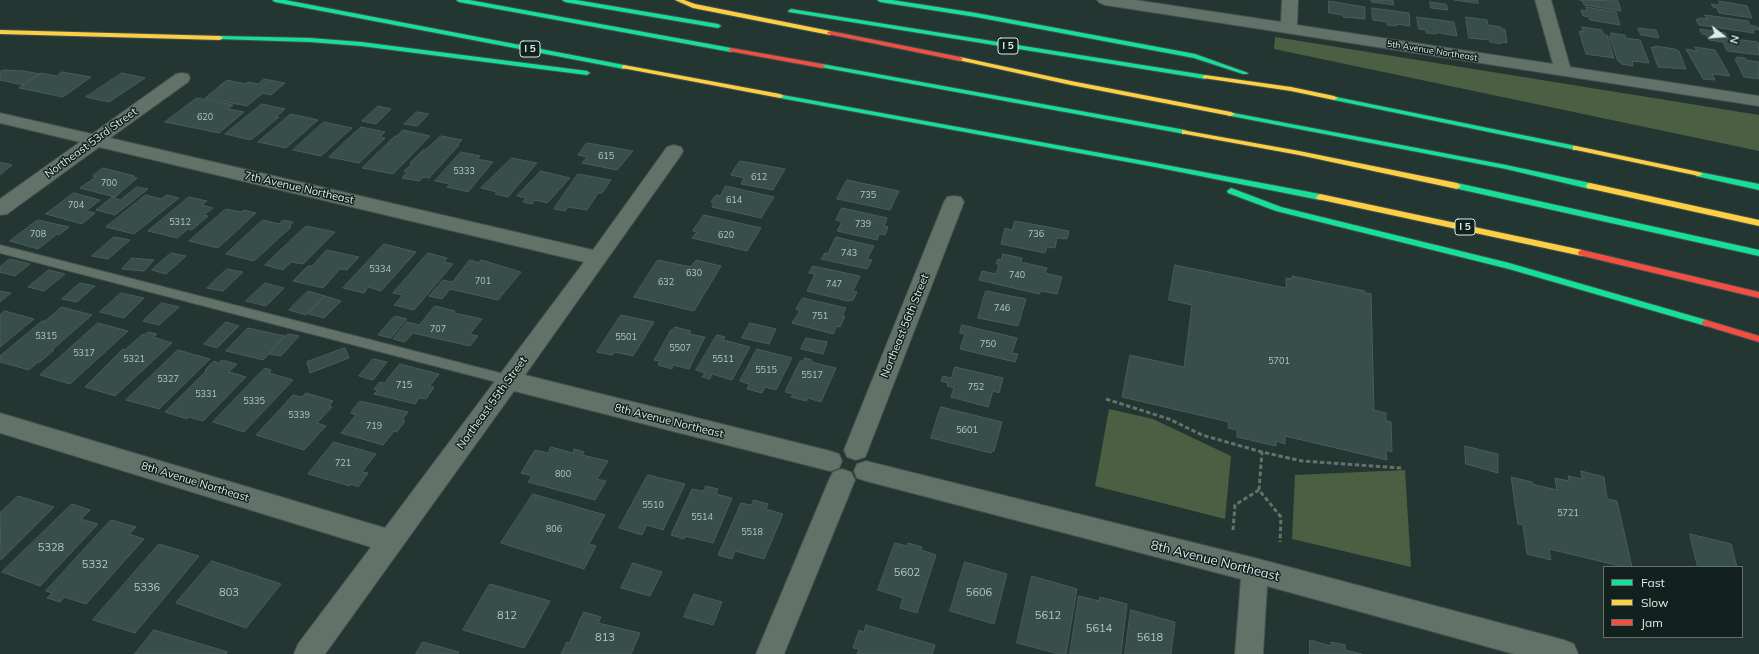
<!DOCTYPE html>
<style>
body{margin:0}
#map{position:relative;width:1759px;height:654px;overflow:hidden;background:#233632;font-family:Mulish,sans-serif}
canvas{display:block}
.legend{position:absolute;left:1603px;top:566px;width:140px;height:72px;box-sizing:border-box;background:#12211d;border:1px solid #62736e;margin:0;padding:5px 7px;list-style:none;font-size:12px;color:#daede8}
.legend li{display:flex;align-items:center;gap:8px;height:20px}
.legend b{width:20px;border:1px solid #62736e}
.north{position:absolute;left:1703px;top:16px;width:40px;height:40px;-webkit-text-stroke:3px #12211d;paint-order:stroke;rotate:107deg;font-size:11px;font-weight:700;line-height:16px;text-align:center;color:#daede8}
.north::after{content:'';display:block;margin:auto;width:14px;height:18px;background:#daede8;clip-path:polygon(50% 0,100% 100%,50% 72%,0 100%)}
</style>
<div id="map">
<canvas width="1759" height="654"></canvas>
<ul class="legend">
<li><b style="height:5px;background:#16e098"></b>Fast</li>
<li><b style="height:5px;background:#ffcf43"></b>Slow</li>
<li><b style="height:5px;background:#f24e42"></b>Jam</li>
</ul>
<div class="north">N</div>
</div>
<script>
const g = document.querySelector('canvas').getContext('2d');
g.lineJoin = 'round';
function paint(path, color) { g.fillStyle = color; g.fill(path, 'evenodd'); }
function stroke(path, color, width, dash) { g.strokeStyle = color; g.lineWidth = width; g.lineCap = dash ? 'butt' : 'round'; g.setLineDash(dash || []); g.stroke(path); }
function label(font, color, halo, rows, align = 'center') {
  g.font = font + ' Mulish,sans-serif'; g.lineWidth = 3; g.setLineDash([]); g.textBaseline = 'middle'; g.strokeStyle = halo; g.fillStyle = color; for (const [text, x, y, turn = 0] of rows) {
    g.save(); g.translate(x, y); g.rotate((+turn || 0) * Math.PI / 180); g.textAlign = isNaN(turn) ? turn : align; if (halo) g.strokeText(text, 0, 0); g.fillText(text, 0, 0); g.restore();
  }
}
const green = new Path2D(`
 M1275 37 1759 115V151L1274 49Z
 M1109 409 1153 419 1231 456 1225 519 1095 486Z
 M1405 470 1411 567 1292 539 1295 475Z`);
const building = new Path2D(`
 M1371 0H1393L1394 5 1372 2Z
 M1455 0H1478V3Z
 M1580 0 1618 1 1621 11 1584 5 1583 2Z
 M1329 1 1365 7V19L1343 17V15L1329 13Z
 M1719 1 1747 6 1752 18 1719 13 1717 8 1713 7 1711 4 1720 5Z
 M1430 2 1446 4 1448 10 1431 8Z
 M1586 7 1616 12 1620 25 1590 20 1589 17 1583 16 1581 10 1587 11Z
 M1372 8 1409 13 1410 26 1396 24 1397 26 1387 25V22L1373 20Z
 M1705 15 1748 21 1750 25 1758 27 1759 30 1753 29 1754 33 1699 25 1696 20 1700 18 1707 19Z
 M1417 17 1454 22 1457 36 1439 33 1438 32H1436L1437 34 1426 33V30L1419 29Z
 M1466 17 1487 20 1488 25 1501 27V29H1505L1507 43 1500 42 1501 44 1490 42V40L1469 38Z
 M1582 27 1602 30 1604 35H1607L1614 58 1586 54 1579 31 1583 32Z
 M1638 28 1656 30 1659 38 1641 35Z
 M1700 29 1725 33 1727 38 1758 42 1759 55 1727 51 1723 42 1709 40 1707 35 1702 34Z
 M1611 33 1625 35 1626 38 1640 40 1649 63 1632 61 1633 66 1621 64V62L1618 61 1609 36H1612Z
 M1655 46 1675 49 1679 51 1686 69 1658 67 1651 47 1656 48Z
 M1695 47 1715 50 1730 76 1712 74 1715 80 1703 79 1686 49 1697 51Z
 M1737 57 1745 58 1746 60 1759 62V79L1744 77 1735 59H1738Z
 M3 70 24 71 40 74 23 85 0 80V72Z
 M62 72 91 77 63 97 19 88 41 73 56 76Z
 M122 73 145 78 109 102 86 97Z
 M264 79 285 83 271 95 263 93 247 106 205 98 227 80 245 84 248 82 258 84Z
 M197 98 233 105 228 109 244 112 219 133 165 122Z
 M262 104 285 109 276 117H279L251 140 225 134Z
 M378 106 391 109 376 124 362 121Z
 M417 112 429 114 417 126 404 124Z
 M291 114 318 120 286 148 258 142Z
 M324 122 352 128 321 156 293 150Z
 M361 127 385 132 380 137 385 138 359 163 329 157Z
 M403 130 430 136 393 174 362 168 395 136H397Z
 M441 136 462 140 457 145H459L429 178 424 177 419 181 402 178 407 172 404 171 412 164 410 163 423 150H425Z
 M587 143 633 151 617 170 582 163 587 157 578 155Z
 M461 152 480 156 477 159 493 162 468 192 447 187 450 184 435 181Z
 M512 158 537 163 508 197 495 194 497 192 481 188Z
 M740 161 785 169 773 190 741 184 744 178 731 175Z
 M0 162 12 165 0 175Z
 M103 168 134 176 133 177 137 178 115 197 80 188 96 177 93 176Z
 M541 171 570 178 547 203 535 200 532 204 523 202 526 198 517 196Z
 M578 174 611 180 602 193H598L587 210 568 207 565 211 554 209Z
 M847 180 899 191 890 210 837 199Z
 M726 186 774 197 761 218 712 207 714 203 711 202 716 195 720 196Z
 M137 187 148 189 115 215 96 210 112 197 120 200Z
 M74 193 100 200 86 211 95 213 82 224 46 214Z
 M146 195 161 199 167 195 179 198 134 234 106 227Z
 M189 197 207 201 202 205 213 208 204 215 208 216 192 230 188 229 177 238 148 231Z
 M842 208 887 218 884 226 888 227 885 235 879 234 877 240 837 231 842 222 836 220Z
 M226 209 241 212 244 210 256 213 218 248 189 241Z
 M704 215 761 228 747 251 692 238 697 232 693 231Z
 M38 220 69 227 59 235 57 234 38 249 10 241Z
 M263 220 279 224 283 220 293 222 289 227H291L254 261 226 254Z
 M1015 221 1069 231 1067 239 1057 238 1055 248 1047 247 1045 253 1001 244 1005 228 1012 230Z
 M306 226 335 232 303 264 291 262 283 270 265 265Z
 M114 237 130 240 108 259 92 256Z
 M836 237 874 246 867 259 872 260 867 269 821 259 825 253H828Z
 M384 244 416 252 381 291 368 287 364 293 343 288Z
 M327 250 359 257 347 270 340 269 323 288 293 281 308 266H312Z
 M171 253 186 256 166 274 152 270Z
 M428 253 447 258 444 262 453 264 414 310 394 305 403 295 393 293Z
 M1003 254 1022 258 1021 262 1047 268 1045 273 1062 277 1057 294 1041 291 1039 294 979 280 982 271 996 274 999 264H996L998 259 1001 260Z
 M132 258 154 260 144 271 122 269Z
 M10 259 30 264 15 276 0 272V267Z
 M470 260 479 263 481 260 521 272 498 300 450 289 442 299 429 296 443 280 452 282Z
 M658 260 691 267 696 260 721 266 694 311 634 297Z
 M1175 265 1286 288V278L1292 279V276L1365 291V293L1371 294 1374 410 1386 413V421L1391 422 1392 452 1386 450 1387 460 1285 436V444L1276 441V446L1237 437V430L1228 428 1229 422 1122 397 1130 355 1184 367 1192 305 1169 300Z
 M813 266 860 276 853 291 857 292 853 300 848 301 807 291 815 274 809 273Z
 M227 269 243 272 223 291 207 288Z
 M49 270 65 274 44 291 28 287Z
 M80 283 95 286 77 302 62 299Z
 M265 283 284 288 266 306 246 301Z
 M0 291 11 293 0 302Z
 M308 291 325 296 306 315 289 310Z
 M986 291 1026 299 1018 326 978 318Z
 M121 293 144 298 124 318 100 312Z
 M325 296 341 301 324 318 309 314Z
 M803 298 846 308 842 316H845L840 327 837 326 833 334 792 323 800 311 796 309Z
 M162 303 179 307 159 325 143 321Z
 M435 306 455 311 454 313 482 319 470 334 478 336 470 346 413 333 405 342 393 339 407 322 419 325Z
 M62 307 92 315 52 350H54L40 362H38L29 370 0 362V356L42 321H45Z
 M5 311 34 319 0 347V315Z
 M621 315 654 322 633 356 615 352 612 355 597 352Z
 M395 316 407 319 391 338 378 335Z
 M226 322 239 326 217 348 204 344Z
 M98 323 128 331 70 384 40 375Z
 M750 323 776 329 769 344 742 338Z
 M962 325 1017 338 1012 353 1018 354 1015 362 960 349 965 334 960 333Z
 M675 327 691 331 689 334 705 337 689 369 673 365 672 369 658 365 660 361 654 360 671 330H673Z
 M248 328 285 336 263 360 226 351Z
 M148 332 157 334 153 337 172 343 115 396 85 387 123 349 125 350 143 334 144 335Z
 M288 334 299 336 281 356 269 354Z
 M717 335 725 337 723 340 750 347 732 380 712 374 710 379 702 377 705 373 696 370Z
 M806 338 827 342 823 354 801 349Z
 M345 348 349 358 310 373 307 362Z
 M757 349 792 358 776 390 765 387 762 393 747 389 749 384 740 381Z
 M178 350 210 359 159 409 126 400Z
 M805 358 812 360 811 362 836 368 821 402 808 398 806 401 791 397 793 394 785 392 800 361H803Z
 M373 359 387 362 373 380 359 376Z
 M222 360 237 364 229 372 246 377 203 421 189 417 187 419 165 412 207 370H205L214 361 219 363Z
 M400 364 439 374 429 387H434L426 399 419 398 415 404 374 394 378 390 374 389 380 382 384 383Z
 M955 367 1003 378 999 393 993 391 988 407 951 397 954 388 947 386 948 383 941 381 943 376 951 378Z
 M265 368 271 370 269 373 293 380 244 432 213 422Z
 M306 393 333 401 329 406 332 407 317 423 326 426 304 450 256 435 293 395 302 397Z
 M360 401 408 412 402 420 405 421 397 432 394 431 383 445 341 433 356 415 351 413Z
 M941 407 1002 422 994 451H992L991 453 931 438Z
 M334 442 376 454 362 472 368 473 358 487 351 484 350 486 308 474Z
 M1465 446 1498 454V473L1466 464Z
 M551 447 573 453 574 449 584 452 582 455 608 461 597 479 606 481 595 500 528 482 532 476 521 473 535 450 548 453Z
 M1581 471 1604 477 1607 499 1617 501 1632 567H1624L1549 549 1551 560 1527 554 1523 525 1518 524 1511 477 1532 482V484L1557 490 1555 478 1569 481 1568 476 1582 479Z
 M648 475 685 484 663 530 647 525 642 535 619 528Z
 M706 486 718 489 716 494 732 498 713 543 685 536 684 539 671 535 692 489 703 491Z
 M533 494 605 515 589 544 596 546 584 569 501 543Z
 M18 496 54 507 1 560 0 513Z
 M754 500 768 504 766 509 783 514 764 559 735 551 732 559 718 555 741 503 751 505Z
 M72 504 90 510 81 519 98 524 40 586 2 572Z
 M111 520 136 527 129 534 144 539 86 604 64 597 60 602 47 598 52 593 46 591Z
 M1690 534 1731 544 1737 567H1698Z
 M895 543 907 546 908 543 922 547 921 550 936 555 917 613 900 608 903 598 878 590Z
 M159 544 199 556 135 633 93 620Z
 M212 561 281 584 246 628 176 603Z
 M965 562 1007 574 994 624 950 611Z
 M633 563 662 572 650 596 621 588Z
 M1032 576 1077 589 1066 654H1059L1017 643Z
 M490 584 550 601 524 648 463 630Z
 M694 594 722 602 713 625 684 617Z
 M1079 596 1099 601 1100 597 1127 604 1121 654H1070Z
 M1131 610 1175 622 1171 654H1125Z
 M584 612 601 617 598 623 640 633 631 654H561L567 642 569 643Z
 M866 625 935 645 932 654H857L859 649 853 648 859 630 864 632Z
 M154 630 228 652 226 654H135Z
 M1310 640 1331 646V642L1345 645V650L1362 654H1310Z
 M423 642 459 652 458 654H416Z`);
const path = new Path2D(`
 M1106 399 1169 419 1202 435 1262 452 1302 461 1401 468
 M1259 490 1262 452
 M1233 530 1235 505 1259 490 1281 517 1280 542`);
const lane = new Path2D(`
 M0 245 508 375 512 377 514 380 512 383 508 385 0 253Z`);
const street = new Path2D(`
 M1097 0H1135L1281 22 1282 0H1298L1297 25 1553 64 1535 0H1551L1570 67 1759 96V106L1105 5 1100 3Z
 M182 73 188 74 190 78 188 82 110 138 593 250 667 147 674 145 681 147 683 151 681 155 525 375 830 451 839 454 842 461 839 468 830 471 514 391 325 654H294L298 644 371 547 0 433V413L385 528 584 262 99 147 7 214 0 215V199L80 142 0 123V113L92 134 176 74Z
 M954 196 961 197 964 202 868 450 865 457 856 460 847 457 844 450 944 202 947 197Z
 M866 461 1255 558 1564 640 1574 644 1578 654H1514L1267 586 1263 654H1235L1241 579 866 481 857 478 854 471 857 464Z
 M842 469 851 472 855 480 784 654H756L829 480 833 472Z`);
const fast = new Path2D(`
 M272 0H285L624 65 627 67 624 69 275 2Z
 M456 0H469L731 48 734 50 731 52 459 2Z
 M562 0H576L718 24 721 26 718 28 565 2Z
 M877 0H892L976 13 1195 54 1248 73 1247 74H1243L1194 58 976 17 880 2Z
 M791 9 1205 75 1208 77 1205 79 789 12 788 11Z
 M220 36 310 38 361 42 587 71 590 73 587 75 361 46 310 42 218 39V37Z
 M822 64 1185 130 1189 132 1185 134 820 67V65Z
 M777 94 1155 163 1320 194 1324 197 1320 200 1155 167 780 98 776 96Z
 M1331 96 1576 146 1580 148 1576 150 1334 100 1330 98Z
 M1228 112 1506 165 1590 183 1594 186 1590 189 1506 169 1231 116H1228Z
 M1696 172H1699L1759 184V190L1696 176 1695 174Z
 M1457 183 1759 250V256L1454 188 1453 186 1454 184Z
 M1231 188 1281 207 1509 263 1706 320 1710 323 1706 326 1509 269 1276 211 1228 193 1227 191Z`);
const slow = new Path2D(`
 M675 0H684L695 4 830 31 833 33 830 35 693 8Z
 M0 30 220 36 223 38 220 40 0 34Z
 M960 57 1071 81 1231 112 1235 114 1231 116 1071 85 958 60V58Z
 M624 65 780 94 784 96 780 98 622 68V66Z
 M1205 75 1291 87 1334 96 1338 98 1334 100 1291 91 1203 78 1202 77Z
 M1182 130 1299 151 1457 183 1461 186 1457 189 1299 155 1185 134H1182Z
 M1573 146H1576L1699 172 1703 174 1699 176 1576 150H1573Z
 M1590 183 1759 220V226L1587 188 1586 186 1587 184Z
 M1320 194 1582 250 1586 253 1582 256 1317 199 1316 197Z`);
const jam = new Path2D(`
 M830 31 960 57 963 59 960 61 828 34 827 33Z
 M731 48 822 64 825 66 822 68 729 51V49Z
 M1582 250 1759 292V298L1579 255 1578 253 1579 251Z
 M1706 320 1759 336V342L1703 325 1702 323 1703 321Z`);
const farStreetnames = [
 ["5th Avenue Northeast",1432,51,9]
];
const numberNames = [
 ["620",205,117],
 ["615",606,156],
 ["5333",464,171],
 ["612",759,177],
 ["700",109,183],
 ["735",868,195],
 ["614",734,200],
 ["704",76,205],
 ["5312",180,222],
 ["739",863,224],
 ["708",38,234],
 ["736",1036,234],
 ["620",726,235],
 ["743",849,253],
 ["5334",380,269],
 ["630",694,273],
 ["740",1017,275],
 ["701",483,281],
 ["632",666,282],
 ["747",834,284],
 ["746",1002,308],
 ["751",820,316],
 ["707",438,329],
 ["5315",46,336],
 ["5501",626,337],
 ["750",988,344],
 ["5507",680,348],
 ["5317",84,353],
 ["5321",134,359],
 ["5511",723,359],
 ["5701",1279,361],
 ["5515",766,370],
 ["5517",812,375],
 ["5327",168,379],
 ["715",404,385],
 ["752",976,387],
 ["5331",206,394],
 ["5335",254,401],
 ["5339",299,415],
 ["719",374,426],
 ["5601",967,430],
 ["721",343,463],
 ["800",563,474],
 ["5510",653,505],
 ["5721",1568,513],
 ["5514",702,517],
 ["806",554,529],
 ["5518",752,532]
];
const shields = [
 [1008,46,20],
 [530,49,20],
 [1465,227,20]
];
const shieldNames = [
 ["I 5",1008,46],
 ["I 5",530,49],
 ["I 5",1465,227]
];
const streetNames = [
 ["Northeast 53rd Street",91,143,-36],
 ["7th Avenue Northeast",299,188,13],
 ["Northeast 56th Street",905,326,-68],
 ["Northeast 55th Street",492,403,-54],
 ["8th Avenue Northeast",669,421,14],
 ["8th Avenue Northeast",195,482,17]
];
const nearNumbernames = [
 ["5328",51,548],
 ["5332",95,565],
 ["5602",907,573],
 ["5336",147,588],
 ["803",229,593],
 ["5606",979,593],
 ["812",507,616],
 ["5612",1048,616],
 ["5614",1099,629],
 ["813",605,638],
 ["5618",1150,638]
];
const nearStreetnames = [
 ["8th Avenue Northeast",1215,561,14]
];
paint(green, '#4b5f42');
paint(building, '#384e4b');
stroke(building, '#4b5b59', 1);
stroke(lane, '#42524e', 2);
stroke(street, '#42524e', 2);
stroke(fast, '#42524e', 2);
stroke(slow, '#42524e', 2);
stroke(jam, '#42524e', 2);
stroke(path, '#64726c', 3, [4.5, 2.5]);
paint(lane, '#637269');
paint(street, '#637269');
paint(fast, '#16e098');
paint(slow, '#ffcf43');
paint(jam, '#f24e42');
label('9px', '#daede8', '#12211d', farStreetnames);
label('9px', '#b2c5c1', null, numberNames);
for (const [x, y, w] of shields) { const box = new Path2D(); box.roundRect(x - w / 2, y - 8, w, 16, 3); g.fillStyle = '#12211d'; g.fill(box); stroke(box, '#daede8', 1); }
label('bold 10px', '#daede8', null, shieldNames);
label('11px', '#daede8', '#12211d', streetNames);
label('11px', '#b2c5c1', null, nearNumbernames);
label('13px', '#daede8', '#12211d', nearStreetnames);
</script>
